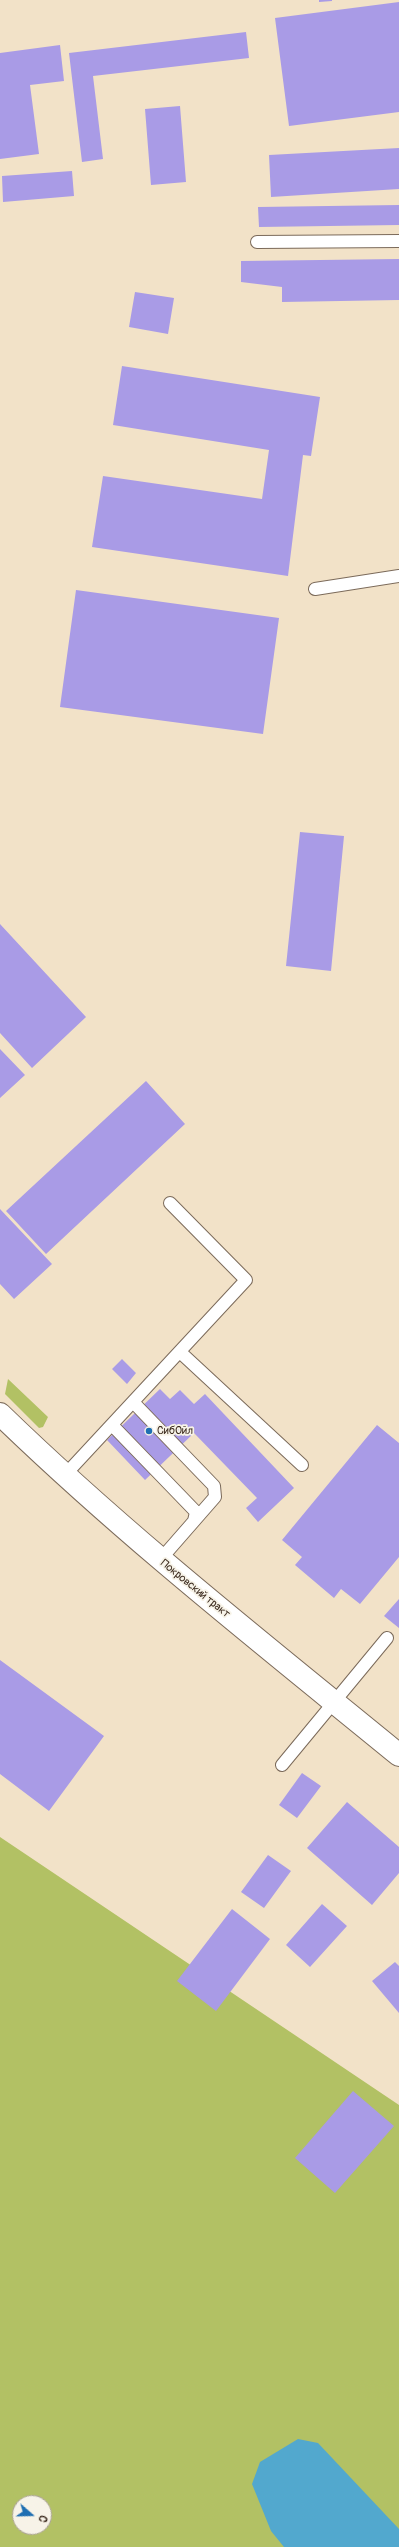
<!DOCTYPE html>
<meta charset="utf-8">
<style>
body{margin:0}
#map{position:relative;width:399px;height:2547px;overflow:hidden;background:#f2e2c8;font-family:Pangolin,sans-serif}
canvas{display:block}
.north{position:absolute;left:12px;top:2495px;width:40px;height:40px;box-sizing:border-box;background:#f7f3e8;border:1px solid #aca397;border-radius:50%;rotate:110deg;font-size:11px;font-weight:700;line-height:16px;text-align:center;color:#3b2a1e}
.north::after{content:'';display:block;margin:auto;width:14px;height:18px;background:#1f6fb2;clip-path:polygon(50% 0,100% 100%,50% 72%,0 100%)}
</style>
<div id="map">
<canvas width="399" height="2547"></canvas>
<div class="north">С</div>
</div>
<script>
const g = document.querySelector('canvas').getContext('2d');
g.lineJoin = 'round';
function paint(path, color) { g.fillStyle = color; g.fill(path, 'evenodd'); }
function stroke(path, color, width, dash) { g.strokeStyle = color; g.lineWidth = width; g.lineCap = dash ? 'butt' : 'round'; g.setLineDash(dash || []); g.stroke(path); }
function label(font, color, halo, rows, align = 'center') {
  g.font = font + ' Pangolin,sans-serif'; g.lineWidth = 3.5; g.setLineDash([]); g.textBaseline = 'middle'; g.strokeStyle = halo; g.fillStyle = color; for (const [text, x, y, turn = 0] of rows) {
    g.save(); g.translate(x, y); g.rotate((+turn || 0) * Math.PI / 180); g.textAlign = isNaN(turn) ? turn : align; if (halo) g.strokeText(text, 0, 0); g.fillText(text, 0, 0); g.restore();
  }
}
const green = new Path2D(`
 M8 1379 48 1417 43 1427 39 1428 5 1394Z
 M0 1837 399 2105V2547H0ZM20 2503H44V2527H20Z`);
const water = new Path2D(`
 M298 2439 318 2443 399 2529V2547H284L271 2531 252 2484 260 2462Z`);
const building = new Path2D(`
 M319 0H332V1L319 2Z
 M399 2V112L289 126 275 18Z
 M246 32 249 58 93 76 103 159 82 162 69 53Z
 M60 45 64 81 30 85 39 154 0 159V53Z
 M180 106 186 182 151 185 145 109Z
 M399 148V189L271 197 269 155Z
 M72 171 74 196 3 202 2 176Z
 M399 205V225L259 227 258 207Z
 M399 259V300L282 302V287L241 282V261Z
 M135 292 174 298 168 334 129 327Z
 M122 366 320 397 311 456 303 455 288 576 92 547 103 476 262 499 269 450 113 425Z
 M76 590 279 618 263 734 60 707Z
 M300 832 344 836 331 971 286 966Z
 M0 924 86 1017 32 1068 0 1033Z
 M0 1049 25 1075 0 1098Z
 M146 1081 185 1124 46 1254 6 1211Z
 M0 1209 52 1264 14 1299 0 1284Z
 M122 1359 136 1373 127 1384 112 1369Z
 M160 1389 170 1399 180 1390 194 1404 205 1394 294 1488 258 1522 246 1508 257 1498 194 1433 145 1480 107 1440Z
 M377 1425 399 1443V1557L360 1604 341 1589 334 1598 295 1565 302 1557 282 1540Z
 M399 1599V1628L384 1616Z
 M0 1660 104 1736 49 1811 0 1774Z
 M302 1773 321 1786 297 1818 279 1805Z
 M347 1802 399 1847V1873L372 1905 307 1848Z
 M268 1855 291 1871 264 1908 241 1892Z
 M322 1904 347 1926 310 1967 286 1945Z
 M232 1909 270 1939 216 2011 177 1981Z
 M395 1962 399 1966V2013L372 1981Z
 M353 2091 394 2126 335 2193 295 2158Z`);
const lane = new Path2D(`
 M257 242 399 241
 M315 589 399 576
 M180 1352 302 1465
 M133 1402 214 1486 215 1497 160 1560
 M112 1425 196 1512 194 1521
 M64 1476 246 1280 170 1203
 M282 1765 387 1638`);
const secondary = new Path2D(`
 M0 1414C127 1537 262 1643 399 1755`);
const markers = [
 [149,1431,4,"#1f6fb2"]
];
const poiNames = [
 ["СибОйл",157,1431]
];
const streetNames = [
 ["Покровский тракт",195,1589,39]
];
paint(green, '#b2c164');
paint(water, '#52a8ce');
paint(building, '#a99be6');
stroke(lane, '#7b6a5a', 14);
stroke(secondary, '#7b6a5a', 24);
stroke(lane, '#fff', 12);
stroke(secondary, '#fff', 22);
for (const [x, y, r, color] of markers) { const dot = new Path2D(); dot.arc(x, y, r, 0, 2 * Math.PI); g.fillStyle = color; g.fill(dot); stroke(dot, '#f7f3e8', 1.5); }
label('11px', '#3b2a1e', '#f7f3e8', poiNames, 'left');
label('11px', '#3b2a1e', '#f7f3e8', streetNames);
</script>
